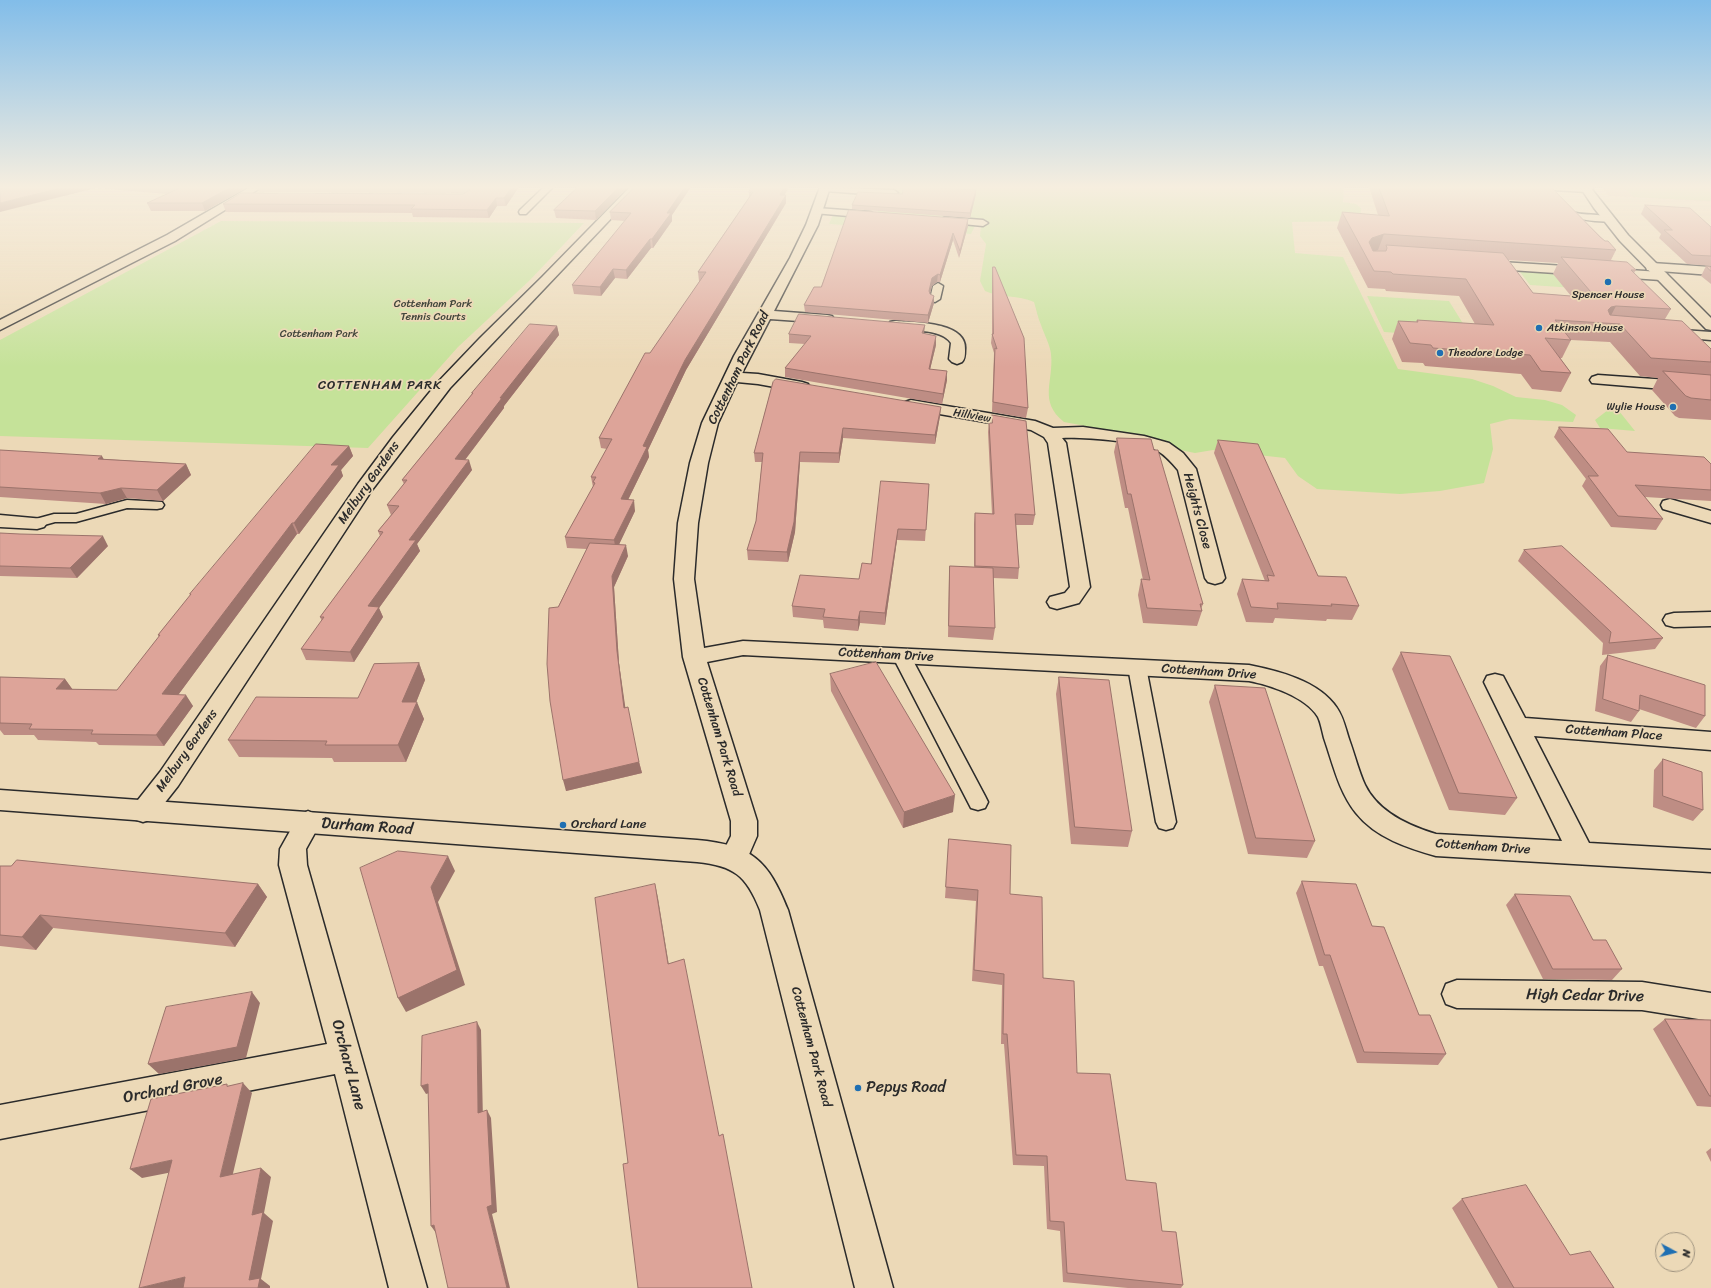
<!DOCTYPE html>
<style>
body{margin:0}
#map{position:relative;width:1711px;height:1288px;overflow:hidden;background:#ecd9b7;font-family:Sriracha,sans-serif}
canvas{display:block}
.north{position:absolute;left:1655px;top:1232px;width:40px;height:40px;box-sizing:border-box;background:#ecd9b7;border:1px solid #9f937f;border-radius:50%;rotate:97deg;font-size:11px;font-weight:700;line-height:16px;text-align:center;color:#2b2b2b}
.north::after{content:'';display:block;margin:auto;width:14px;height:18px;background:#1f6fb2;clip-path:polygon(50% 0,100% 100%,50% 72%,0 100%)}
</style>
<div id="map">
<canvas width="1711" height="1288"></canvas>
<div class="north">N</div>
</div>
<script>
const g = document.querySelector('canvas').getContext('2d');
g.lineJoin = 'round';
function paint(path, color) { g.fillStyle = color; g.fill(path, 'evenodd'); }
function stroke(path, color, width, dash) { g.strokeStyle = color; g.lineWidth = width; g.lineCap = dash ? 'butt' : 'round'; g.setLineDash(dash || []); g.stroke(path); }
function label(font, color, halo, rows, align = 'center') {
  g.font = font + ' Sriracha,sans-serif'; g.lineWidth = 3.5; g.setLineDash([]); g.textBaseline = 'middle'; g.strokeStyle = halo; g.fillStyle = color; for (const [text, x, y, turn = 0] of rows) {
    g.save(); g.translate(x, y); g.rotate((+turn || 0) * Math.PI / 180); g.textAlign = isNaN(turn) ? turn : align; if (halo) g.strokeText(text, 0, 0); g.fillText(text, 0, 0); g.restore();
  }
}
const built = new Path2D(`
 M1602 187H1711V202L1609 196Z`);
const green = new Path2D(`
 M844 187H1344L1343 202 1356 204 1361 208 1360 221 1292 222 1295 253 1343 257 1398 369 1472 379 1493 386 1516 397 1545 400 1562 405 1576 415 1573 422 1510 419 1490 424 1493 449 1484 483 1440 491 1400 494 1317 489 1298 476 1285 458 1213 450 1195 453 1180 450 1161 440 1064 422C1038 401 1054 382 1051 354 1050 345 1044 334 1041 325 1038 318 1036 309 1034 302 1018 295 1001 298 985 291L980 281 986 244 980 236 981 226H975L971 234 829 224 835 210 877 213 885 197 841 194Z
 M1623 187 1705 188 1711 193V201L1634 197Z
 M221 221 584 223 530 280 458 347 368 448 0 436V340Z
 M1523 270 1576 273 1590 289 1530 285 1520 272Z
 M1367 296 1449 301 1472 338 1384 332Z
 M1608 410 1619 411 1635 431 1600 428 1595 420Z`);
const lane = new Path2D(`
 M544 187H553L526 214H520L519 212 520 210Z
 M822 187 894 190 898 193 894 196 825 191 822 190Z
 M1538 187H1546L1545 190C1553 199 1561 208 1572 212 1582 216 1606 213 1613 219 1608 223 1601 221 1595 221 1567 218 1553 213 1537 190Z
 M817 208 871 212 875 215 871 218 814 213 813 211 814 209Z
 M945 217 983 220 988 223 983 226 942 222 940 220Z
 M938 283 943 286 940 299 935 302 931 301 930 299 933 286Z
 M127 500 162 502 164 505 162 508 157 509 127 508 76 522H55L37 527 32 526 30 523 32 520 54 514H76Z
 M901 649 907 651 910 655 985 796 988 802 985 808 978 810 971 808 892 655 895 651Z
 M1137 661 1143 663 1146 667 1176 822 1173 828 1166 830 1159 828 1156 822 1128 667 1131 663Z`);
const street = new Path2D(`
 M250 187H262L175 241 0 330V320L167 235Z
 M630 187H641L450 388 372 490 178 786 152 819 143 822 134 819 130 812 134 805 160 772 358 484 393 437 438 382 480 338 542 277Z
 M820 187H830L818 225 774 311 827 315 832 316 834 319 832 322 827 323 770 319 742 373 758 374 802 382 808 384 810 387 808 390 802 392 758 384 737 382 718 423 708 463 698 523 694 579 704 648 743 641 1249 665C1279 671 1319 681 1337 708 1344 718 1346 731 1350 742 1355 756 1359 772 1365 785 1378 812 1409 826 1436 834L1562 841 1484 682 1487 676 1495 674 1503 676 1525 718 1711 732V750L1534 736 1589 843 1711 850V872L1436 856C1408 848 1376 838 1356 813 1339 792 1333 764 1324 738 1322 731 1321 723 1318 717 1306 697 1270 685 1249 681L743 655 707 662 757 821V836L744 866 734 869 724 866 720 858 731 836V821L683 657 674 579 678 523 690 463 702 423 734 356 790 258 806 225Z
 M1548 187H1591L1593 189 1587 192 1553 190 1549 189Z
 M1485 261 1661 272 1666 273 1668 276 1666 279 1661 280 1480 268 1479 265 1480 262Z
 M1652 263 1711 267V275L1647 270 1646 267 1647 264Z
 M895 321C914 322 968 322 965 350 965 355 965 359 962 362L957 364 952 362 949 359 951 343C941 327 906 332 890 328L888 325 890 322Z
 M1668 329 1711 332V340L1663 336 1661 333 1663 330Z
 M1598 375 1711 383V393L1592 383 1590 380 1592 377Z
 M911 400 1035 421 1053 428 1083 427 1144 436 1169 443 1183 453 1196 469 1225 578 1222 582 1215 584 1208 582 1205 578 1178 470C1172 463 1166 456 1158 451 1139 441 1084 437 1062 438L1066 443 1090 587 1079 603 1057 609 1050 607 1047 602 1050 597 1065 593 1070 587 1048 443 1044 437 1031 430 905 408 903 405 905 402Z
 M1670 499 1711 511V523L1663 509 1661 505 1663 501Z
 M0 515 44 519 47 523 44 527 37 529 0 527Z
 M1711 612V626L1674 627 1666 625 1663 620 1666 615 1674 613Z
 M308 811 317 815 321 822 306 849 307 865 427 1288H389L335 1074 0 1139V1105L327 1044 279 865 280 849 299 815Z
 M1457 980 1642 982 1711 993V1021L1642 1010 1457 1008 1446 1004 1442 994 1446 984Z`);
const secondary = new Path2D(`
 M1580 187H1590L1628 235 1711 318V330L1706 329 1620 241 1594 208Z
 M0 790 697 840C752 845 768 860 788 910L893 1288H855L760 910C746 875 734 866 697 862L0 810Z`);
const wall = new Path2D(`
 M0 187H248L205 211H151L147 203 168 194 96 188Z
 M257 187H519L506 206H497L489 218 413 217 412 213 226 212 223 204 463 194 465 193 259 192Z
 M578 187H628L596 220 556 218 554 210Z
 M635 187H691L672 215V221L653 248H651L627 279 615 278 601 296 574 294 572 285 625 221 611 220 610 212Z
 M1369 187H1551L1605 241 1616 250 1611 260 1636 270 1634 273 1671 309 1665 319 1711 349V420L1679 418 1675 416 1652 390 1658 378 1640 376 1610 342 1571 340 1562 358H1560L1571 373 1561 392 1532 389 1521 374 1425 366 1423 363 1402 362 1392 339 1398 321 1416 322 1417 320 1475 324 1459 296 1386 291 1385 289 1368 288 1337 228 1342 212 1378 215ZM1508 260 1558 263 1553 274 1571 296 1533 293Z
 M749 192 786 195V203L686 370 648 450 649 457 628 500 635 511 619 544 628 556 614 587 619 663 625 708 642 773 566 791 558 607 587 549 567 548 565 537 593 487 591 477 607 449 601 448 599 438 650 353 700 281H699L698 272 749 197Z
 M902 194H976L970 218 852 209V205Z
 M1645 205 1711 227V266L1687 264 1659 238 1661 234 1641 214Z
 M968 226 959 258 953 240 940 282H937L932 286 930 293 934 303 928 323 805 312 804 305Z
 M1706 266 1711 267V284L1701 276Z
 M993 267 1028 408 1026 418 992 412 994 353 991 343 992 334V276Z
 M557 326 559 335 504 406V408L465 460 472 470 417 544 420 551 379 608 383 617 354 662 306 660 301 649 322 621 320 617 380 536 378 531 391 515 387 505 404 484 402 480 472 394V393Z
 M789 334H924L936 345 930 369 947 380 942 404 785 377V368L805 344 789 343Z
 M773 382 940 416 935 444 843 438 839 463 800 462 795 532 788 562 748 560 747 550 756 521 762 462H755L754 453Z
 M992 415 1035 515 1033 525H1016L1019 568 1018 579 993 578 995 628 993 640 948 637 949 577 950 566 974 567V524L975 513 992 514 988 432 989 423H992Z
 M1559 427 1627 452 1711 464V501L1645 497 1663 519 1656 530 1611 527 1582 486 1586 479 1554 437Z
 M1117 438 1203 604 1201 609 1202 611 1197 626 1143 623 1138 595 1141 579 1143 580 1128 508H1125L1114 452Z
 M1218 440 1318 576 1359 606 1352 620 1327 619 1326 621 1275 618 1273 623 1246 622 1237 594 1242 579 1265 581 1214 453Z
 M349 446 353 456 341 470 343 476 299 534H297L178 695 193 706 164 746 99 745 96 742 38 740 34 735H4L0 730V677L65 679 72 689 117 690 159 637 158 635 190 596V594Z
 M0 450 104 459 186 464 191 475 163 501 127 498 106 504 0 497Z
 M929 484 925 541 897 540 885 625 860 623 858 631 824 628 823 620 793 617 792 606 859 579Z
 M0 533 108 546 77 578 0 576Z
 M1524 550 1663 638 1655 649 1602 655 1603 643 1518 561Z
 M1401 652 1517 798 1505 815 1449 810 1392 669Z
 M1608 655 1705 716 1696 728 1639 709V711L1631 722 1595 711 1600 666Z
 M419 663 425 680 416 702 424 719 406 762H334L332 758 239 757 228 740 358 698Z
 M830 674 953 812 903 828 831 691Z
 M1059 677 1132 831 1128 847 1071 844 1056 694Z
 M1215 685 1315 841 1307 858 1248 854 1209 702Z
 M1663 759 1703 810 1693 821 1653 807 1654 770Z
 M949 839 1010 894 1043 978 1077 1073 1126 1180 1162 1231 1183 1285 1181 1288H1128L1063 1282 1060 1231 1047 1229 1044 1166 1013 1165 1004 1044H1001L1002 985 972 981 976 901 945 898Z
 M0 866 258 884 267 897 235 947 53 928 36 950 0 946Z
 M1302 881 1372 926 1419 1015 1446 1054 1438 1065 1357 1063 1323 966H1319L1296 893Z
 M1515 894 1593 940 1622 969 1612 980 1543 979 1506 905Z
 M1665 1019 1711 1020V1107L1697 1106 1653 1029Z
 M1711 1148V1162L1706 1152Z
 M1462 1199 1570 1255 1614 1288H1498L1452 1208Z`);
const shadedWall = new Path2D(`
 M0 187H11L0 190Z
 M65 187H95L96 188 0 212V203Z
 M231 187H248L205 211 202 203Z
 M512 187H519L506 206 504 198Z
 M619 187H628L596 220 595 211Z
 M685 187H691L672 215V221L653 248 652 239 667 213Z
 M784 187H789L780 203V195Z
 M976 190V194L970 218V213Z
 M786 195V203L686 370 648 450 649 457 623 510 621 499 643 446 685 360Z
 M496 198 497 206 489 218 487 210Z
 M968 219V226L959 258 960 251Z
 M953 233V240L940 282V275Z
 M1384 234 1378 250 1366 255 1369 242 1372 238Z
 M650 239 651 248 627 279 626 270Z
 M613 269 615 278 601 296 600 287Z
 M938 274 937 282 932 286 929 299V291L932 278Z
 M934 296V303L928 323V315Z
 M1616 306 1607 323 1608 310 1611 307Z
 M925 325 924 334 922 333Z
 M557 326 559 335 504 406V408L458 469 455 459 500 398Z
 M936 336V345L928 378 929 369Z
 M947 371V380L942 404 943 394Z
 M941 407 940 416 935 444V435Z
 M843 428V438L839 463V453Z
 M349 446 353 456 341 470 343 476 299 534 294 523 331 465Z
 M800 452V462L795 532 788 562 787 552Z
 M102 456 108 467 98 459Z
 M469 460 472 470 417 544 420 551 379 608 383 617 354 662 350 652 368 606 409 540Z
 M186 464 191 475 163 501 157 490Z
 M121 488 127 498 106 504 100 493Z
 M634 500 635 511 616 551 614 540Z
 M292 523 297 534 170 706 162 694Z
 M898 529 897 540 885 625V613Z
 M103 536 108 546 77 578 70 568Z
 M626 545 628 556 614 587 619 663 627 719 624 708 617 651 612 576Z
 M860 611V623L858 631V620Z
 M419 663 425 680 410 718 417 702 424 719 406 762 398 745 402 702Z
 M65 679 73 690 56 689Z
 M186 695 193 706 164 746 156 735Z
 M639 762 642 773 566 791 563 780Z
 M955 795 953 812 903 828 904 812Z
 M448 856 455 871 438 902 465 985 406 1012 398 998 431 887Z
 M258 884 267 897 235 947 225 933Z
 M655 884 658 898 671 978 668 964Z
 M40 915 53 928 36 950 22 937Z
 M252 992 260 1003 246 1058 159 1074 148 1064Z
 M477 1022 481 1030 483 1121 478 1113Z
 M243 1083 252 1093 230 1186 220 1177Z
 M428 1084 433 1092 426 1094 421 1086Z
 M487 1110 491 1118 497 1212 492 1214 510 1288H507L487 1207Z
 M172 1160 183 1170 142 1178 130 1169Z
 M261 1168 271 1177 264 1213 273 1221 261 1279 270 1286V1288H258L249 1280 252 1215Z
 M434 1225 436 1233 431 1226Z
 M185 1277V1288H139Z`);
const building = new Path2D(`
 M11 187H65L0 203V189Z
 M176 187H231L202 203H147L182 187Z
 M466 187H512L504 198H496L487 210 411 209 415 205 223 204 241 193 463 194 470 190Z
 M578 187H619L595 211 554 210Z
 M635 187H685L667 213H671L652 239H650L626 270 613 269 600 287 572 285 631 213 610 212Z
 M752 187H784L780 195H786L685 360 643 446 647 447 621 499 634 500 614 540 565 537 595 483 593 482 596 477H591L612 439 599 438 645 353H650L706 272H698L753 192H749Z
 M904 187H914L976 190 970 213 852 205 858 192 902 194Z
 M1379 187H1551L1600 237 1605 241H1608L1616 250 1384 234 1372 238 1369 242 1373 251H1386L1387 248 1386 245 1503 253 1533 293 1596 298 1561 257 1627 262 1636 270H1631L1671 309 1616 306 1611 307 1608 310 1610 315 1682 321 1711 349V362L1651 358 1620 324 1555 320 1571 340 1545 338 1571 373 1541 371 1530 355 1433 348 1431 345 1410 343 1398 321 1418 322 1417 320 1494 325 1466 279 1393 274 1391 272 1374 271 1342 212 1389 216Z
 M1645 205 1690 208 1711 227V256L1692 255 1664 230H1672Z
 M849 210 968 219 960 251 953 233 940 275 938 274 932 278 929 291 930 294 934 296 928 315 804 305 814 287H821Z
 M1706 266 1711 267V271Z
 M993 267H995L1024 338 1028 408 993 402 995 348 997 349 992 334H993Z
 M799 314 925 325 922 333 936 336 929 369 947 371 943 394 785 368 811 336 789 334Z
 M530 324 557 326 500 398H502L455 459 469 460 409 540H416L368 606 379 607 350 652 301 649 324 617H320L383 532 378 531 399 506 387 505 407 480H402L473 393H472Z
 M1663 371 1711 375V400L1691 398 1686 396Z
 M776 379 941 407 935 435 843 428 839 453 800 452 794 522 787 552 747 550 756 521 763 453H754L773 382Z
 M992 415 1026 421 1035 515 1015 514 1019 568 975 566V513L994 514 989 423H992Z
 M1559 427 1608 429 1627 452 1704 457 1711 464V490L1635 485 1663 519 1618 516 1588 476H1598Z
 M1117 438 1151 439 1154 450H1158L1203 604H1200L1202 611 1147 608 1141 579 1150 580 1131 494H1128Z
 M1218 440 1258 444 1318 576 1346 577 1359 606 1331 604 1332 606 1277 603 1278 609 1251 607 1242 579 1269 581 1267 575 1274 576Z
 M316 444 349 446 331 465H339L294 523H292L162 694 186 695 156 735 91 734 93 730 29 729 32 724 0 723V677L65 679 56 689 117 690 160 635H158L191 594H190Z
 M0 450 102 456 98 459 186 464 157 490 121 488 100 493 0 487Z
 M881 481 929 484 926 530 898 529 885 613 860 611 858 620 823 617 825 609 792 606 800 575 859 579 862 563 871 564Z
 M0 533 20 534 103 536 70 568 0 566Z
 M590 543 626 545 612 576 617 651 624 708 628 707 639 762 563 780 550 701 547 664 549 608 558 607Z
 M1562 546 1663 638 1609 643 1611 632 1524 550Z
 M950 566 993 568 995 628 949 626Z
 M1401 652 1450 656 1517 798 1459 793Z
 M1608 655 1705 685V716L1640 695 1639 711 1603 699Z
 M876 662 955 795 904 812 830 674Z
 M419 663 402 702H417L398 745H325L327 741 228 740 256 697 358 698 374 664Z
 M1059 677 1109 680 1132 831 1075 827Z
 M1215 685 1265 688 1315 841 1256 838Z
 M1663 759 1702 772 1703 810 1663 796Z
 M949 839 1011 845 1010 894 1042 897 1043 978 1074 981 1077 1073 1110 1074 1126 1180 1156 1183 1162 1231 1176 1232 1183 1285 1067 1273 1064 1222 1050 1221 1047 1156 1016 1155 1007 1034H1003L1004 974 974 970 978 890 946 887Z
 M398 851 448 856 431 887 457 970 398 998 360 868Z
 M17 860 258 884 225 933 40 915 22 937 0 935V866H11Z
 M1302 881 1356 884 1372 926 1384 927 1419 1015H1430L1446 1054 1364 1052 1330 955H1325Z
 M655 884 668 964 684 959 719 1136 723 1134 752 1288H638L623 1164 628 1163 595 898Z
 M1515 894 1570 896 1593 940H1606L1622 969H1553Z
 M252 992 237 1047 148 1064 166 1007Z
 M1665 1019 1711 1020V1096H1710Z
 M477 1022 478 1113 487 1110 492 1205 487 1207 507 1288H448L434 1225 431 1226 428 1084 421 1086 422 1036Z
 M243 1083 220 1177 261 1168 252 1215 263 1212 249 1280 260 1278 258 1288H183L185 1277 139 1288 172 1160 130 1169 151 1099 227 1084V1086Z
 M1526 1185 1570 1255 1590 1251 1614 1288H1514L1462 1199Z`);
const markers = [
 [1608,282,4,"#1f6fb2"],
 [1539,328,4,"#1f6fb2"],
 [1440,353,4,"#1f6fb2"],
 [1673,407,4,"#1f6fb2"],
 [563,825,4,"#1f6fb2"],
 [858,1088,4,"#1f6fb2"]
];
const farPoinames = [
 ["Spencer House",1608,295,"center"],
 ["Atkinson House",1547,328],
 ["Theodore Lodge",1448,353],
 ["Wylie House",1665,407,"right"]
];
const farParknames = [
 ["Cottenham Park",433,304],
 ["Tennis Courts",433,317],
 ["Cottenham Park",319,334]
];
const farStreetnames = [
 ["Hillview",972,416,10]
];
const streetNames = [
 ["Cottenham Park Road",739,368,-64],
 ["Melbury Gardens",369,483,-55],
 ["Heights Close",1197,511,75],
 ["Cottenham Drive",886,655,3],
 ["Cottenham Drive",1209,672,4],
 ["Cottenham Place",1614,733,4],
 ["Cottenham Park Road",719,737,73],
 ["Melbury Gardens",187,751,-55],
 ["Cottenham Drive",1483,847,4],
 ["Cottenham Park Road",811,1047,75]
];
const farQuarternames = [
 ["COTTENHAM PARK",380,386]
];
const poiNames = [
 ["Orchard Lane",571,825]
];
const nearStreetnames = [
 ["Durham Road",367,827,4],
 ["High Cedar Drive",1585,996,1],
 ["Orchard Lane",348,1065,75],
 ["Orchard Grove",173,1089,-11]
];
const nearPoinames = [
 ["Pepys Road",866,1088]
];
paint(built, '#e8c9ae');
paint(green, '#c5e299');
stroke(lane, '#2b2b2b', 3);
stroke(street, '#2b2b2b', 3);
stroke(secondary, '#2b2b2b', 3);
paint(lane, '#ecd9b7');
paint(street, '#ecd9b7');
paint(secondary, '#ecd9b7');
paint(wall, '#be8d84');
paint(shadedWall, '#9b736b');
paint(building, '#dda499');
stroke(building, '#9b736b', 1);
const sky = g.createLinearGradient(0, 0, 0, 367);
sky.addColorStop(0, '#82bde9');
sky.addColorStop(0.51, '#f6eedf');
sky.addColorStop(1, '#f6eedf00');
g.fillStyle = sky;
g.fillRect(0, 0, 1711, 367);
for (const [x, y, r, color] of markers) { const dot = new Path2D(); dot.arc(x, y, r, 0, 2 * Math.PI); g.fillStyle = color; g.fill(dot); stroke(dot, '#ecd9b7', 1.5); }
label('11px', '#2b2b2b', '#ecd9b7', farPoinames, 'left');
label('11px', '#42463c', '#ecd9b7', farParknames);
label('11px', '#2b2b2b', '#ecd9b7', farStreetnames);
label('13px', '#2b2b2b', '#ecd9b7', streetNames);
g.letterSpacing = '1px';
label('13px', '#2b2b2b', '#ecd9b7', farQuarternames);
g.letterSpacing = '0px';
label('13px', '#2b2b2b', '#ecd9b7', poiNames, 'left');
label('16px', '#2b2b2b', '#ecd9b7', nearStreetnames);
label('16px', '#2b2b2b', '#ecd9b7', nearPoinames, 'left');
</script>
